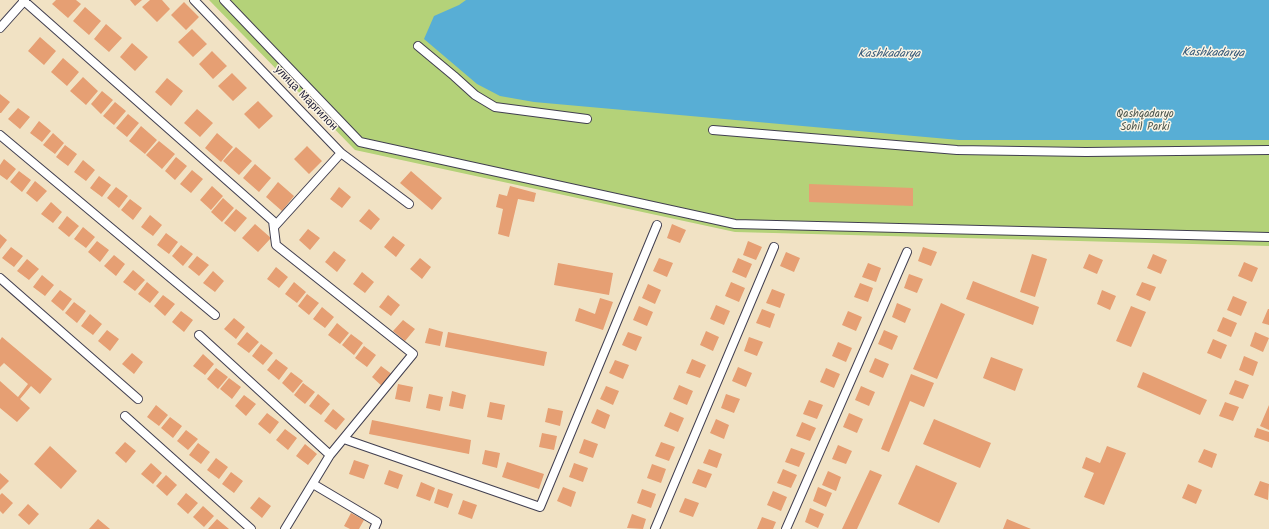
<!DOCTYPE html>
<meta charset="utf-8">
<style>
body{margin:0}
canvas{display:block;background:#f1e2c4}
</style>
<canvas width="1269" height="529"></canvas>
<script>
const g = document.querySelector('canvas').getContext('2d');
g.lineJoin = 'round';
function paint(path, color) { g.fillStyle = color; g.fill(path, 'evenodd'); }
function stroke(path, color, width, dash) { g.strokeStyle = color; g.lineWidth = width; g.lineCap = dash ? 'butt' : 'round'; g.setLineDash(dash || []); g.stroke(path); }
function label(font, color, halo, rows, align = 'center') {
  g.font = font + ' Kalam,sans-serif'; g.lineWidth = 3; g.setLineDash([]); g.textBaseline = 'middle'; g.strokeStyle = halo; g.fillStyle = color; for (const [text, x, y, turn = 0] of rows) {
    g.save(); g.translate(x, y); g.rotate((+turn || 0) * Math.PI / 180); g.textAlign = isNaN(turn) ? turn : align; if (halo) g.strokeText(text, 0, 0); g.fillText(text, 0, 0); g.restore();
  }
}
const green = new Path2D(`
 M209 0H1269V246L735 232 355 150Z`);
const water = new Path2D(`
 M466 0H1269V140H959L534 102 500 96 477 84 424 39 434 16 459 5Z`);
const building = new Path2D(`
 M56 0H76L81 4 68 18 52 4Z
 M130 0H142L135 6Z
 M150 0H162L170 9 157 22 142 7Z
 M184 2 199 17 186 30 171 15Z
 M85 7 101 21 89 35 73 21Z
 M106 24 122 38 109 52 94 39Z
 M192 29 207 44 193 57 178 42Z
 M40 37 56 51 44 65 28 51Z
 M132 43 148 57 135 71 120 57Z
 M212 51 227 66 213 79 199 64Z
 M63 58 79 72 67 86 51 72Z
 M232 73 247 88 233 101 218 86Z
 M83 77 98 91 86 105 70 91Z
 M167 78 183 91 171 106 155 92Z
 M102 91 113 100 101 114 91 104Z
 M0 94 10 102 1 113H0Z
 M258 101 273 116 259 129 244 114Z
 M115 102 126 111 114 125 103 116Z
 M18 108 30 117 20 129 8 119Z
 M197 109 213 123 200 137 184 123Z
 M128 114 139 123 127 137 116 128Z
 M39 121 51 131 42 142 30 133Z
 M141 126 157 140 145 154 129 141Z
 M53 133 64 143 55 154 43 145Z
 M217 133 233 147 221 162 205 148Z
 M159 141 175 154 162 169 146 155Z
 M65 145 77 154 68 166 56 157Z
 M307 146 322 161 309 174 294 159Z
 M236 147 252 161 239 175 223 161Z
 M176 157 187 166 175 180 165 171Z
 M4 159 16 169 7 180 0 175V165Z
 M83 160 95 170 86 181 74 172Z
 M255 164 271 178 259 192 243 178Z
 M192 170 203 179 191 193 180 184Z
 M19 171 31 180 22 192 10 182Z
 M411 171 442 198 432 210 400 183Z
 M99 176 111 185 102 197 90 188Z
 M35 181 47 191 37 202 26 193Z
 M278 182 294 196 282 211 266 197Z
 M809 184 913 188V206L809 202Z
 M212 186 223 196 211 210 200 200Z
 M510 186 536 193 534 202 518 199 509 237 498 234 503 209 496 207 499 194 507 196Z
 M116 187 128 196 119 208 107 198Z
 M339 187 351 197 342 208 330 199Z
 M223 198 234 208 222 222 211 212Z
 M130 199 142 208 133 220 121 210Z
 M51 202 62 212 53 223 41 214Z
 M236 209 247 218 235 232 224 223Z
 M369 209 380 219 371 230 359 221Z
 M150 215 162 225 153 236 141 227Z
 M67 216 79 226 69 237 58 228Z
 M255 224 271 238 258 252 242 238Z
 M672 224 686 230 680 243 667 238Z
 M83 227 95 237 86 248 74 239Z
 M308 229 320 238 310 250 299 240Z
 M166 233 178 242 169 254 157 245Z
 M0 234 7 240 0 249Z
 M393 236 405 245 396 257 384 247Z
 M97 241 109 250 100 262 88 252Z
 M748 241 762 247 756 260 743 255Z
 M181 245 193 254 183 266 172 256Z
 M11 247 23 256 14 267 2 258Z
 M923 247 937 252 931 266 918 261Z
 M334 251 346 260 337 272 325 262Z
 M786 252 800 258 794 272 780 266Z
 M1032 254 1047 259 1035 297 1020 292Z
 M1089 254 1103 260 1097 274 1083 268Z
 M1153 254 1167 260 1161 274 1147 268Z
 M114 255 125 264 116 276 104 266Z
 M197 256 209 265 199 276 188 267Z
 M420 258 431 267 422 279 410 269Z
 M659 258 673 263 667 277 653 271Z
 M738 258 752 264 746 278 732 272Z
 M27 259 39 269 29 280 17 271Z
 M1244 262 1258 268 1252 282 1238 276Z
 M558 263 613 273 609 295 554 285Z
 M868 263 881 268 876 282 862 277Z
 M276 267 288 277 279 288 267 279Z
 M133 270 145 280 135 291 123 282Z
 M213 271 224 281 215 292 203 283Z
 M362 272 374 282 365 293 353 284Z
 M909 274 923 279 917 293 904 288Z
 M42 275 54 285 45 296 33 287Z
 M973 281 1039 307 1033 325 966 299Z
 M147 282 159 292 150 303 138 294Z
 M294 282 306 292 297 303 285 294Z
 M731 282 745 288 739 302 725 296Z
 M1142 282 1156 287 1150 301 1136 295Z
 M860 283 873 288 868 302 854 297Z
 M648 284 661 290 655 304 642 298Z
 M772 289 785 294 780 308 766 303Z
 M60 290 72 299 63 311 51 301Z
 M1102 290 1116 296 1110 310 1097 304Z
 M307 294 319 303 309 315 298 306Z
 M163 295 175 304 165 316 154 306Z
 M388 295 400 305 391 316 379 307Z
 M1233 296 1247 302 1241 316 1227 310Z
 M600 298 613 302 603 330 575 321 579 308 595 314Z
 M74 302 86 311 77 323 65 313Z
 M897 303 911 309 905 323 892 317Z
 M941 303 965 314 937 379 913 369Z
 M716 305 730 311 724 325 710 319Z
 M639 306 653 312 647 326 633 320Z
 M1131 306 1146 312 1131 347 1116 341Z
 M322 307 334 317 325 328 313 319Z
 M762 309 775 314 770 328 756 323Z
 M1268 309H1269V325L1262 323Z
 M181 311 193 320 184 332 172 322Z
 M848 311 862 317 856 331 842 325Z
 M90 314 102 324 93 335 81 326Z
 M1223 317 1237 323 1231 337 1217 331Z
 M234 318 245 327 236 339 224 329Z
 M403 320 415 329 405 341 393 331Z
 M337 323 349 333 340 344 328 335Z
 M429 328 443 332 440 346 425 343Z
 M107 330 119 339 110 351 98 341Z
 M884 330 898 336 892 350 878 344Z
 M706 331 719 337 713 351 700 345Z
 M247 332 259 342 249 353 237 344Z
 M448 332 547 352 544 366 445 347Z
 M628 332 642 337 636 351 622 345Z
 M1255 332 1269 338 1263 352 1250 346Z
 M351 334 363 343 354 355 342 345Z
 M2 337 52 379 40 394 31 386 20 399 30 408 17 422 0 408V381L18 397 28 384 4 363 0 367V340Z
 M749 337 763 342 757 356 744 351Z
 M1213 339 1227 345 1221 359 1207 353Z
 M838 342 852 348 846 362 832 356Z
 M261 344 273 353 263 365 252 356Z
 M364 346 376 355 367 367 355 358Z
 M132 353 143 362 134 374 122 364Z
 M203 354 214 364 205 375 193 366Z
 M1244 356 1258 362 1253 376 1239 370Z
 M991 357 1023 369 1015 391 983 378Z
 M875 358 889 364 883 378 869 372Z
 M276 359 288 368 279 380 267 370Z
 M692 359 706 365 700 378 686 373Z
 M615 360 629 365 623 379 609 373Z
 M381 366 393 375 383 387 372 377Z
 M738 367 752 373 746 387 732 381Z
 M216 368 228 377 218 389 207 379Z
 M826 368 840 374 834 388 820 382Z
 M291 372 303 381 293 393 282 383Z
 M1143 372 1207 400 1200 415 1137 387Z
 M911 374 934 383 924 407 910 401 889 452 881 449Z
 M229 378 241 387 232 399 220 389Z
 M1235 380 1249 385 1243 399 1229 394Z
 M303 383 315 392 305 404 294 395Z
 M398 384 413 387 410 402 395 399Z
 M679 385 693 391 687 405 673 399Z
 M606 386 619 391 613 405 600 399Z
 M861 386 875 392 869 406 855 400Z
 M452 391 466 395 463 409 449 406Z
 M318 394 330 404 321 415 309 406Z
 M429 394 443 397 440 411 426 408Z
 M726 394 740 399 734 413 721 408Z
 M244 395 256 404 246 416 235 406Z
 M809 400 823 405 817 419 803 414Z
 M490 402 505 405 502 420 487 417Z
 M1225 402 1239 407 1233 421 1219 416Z
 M156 405 168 415 159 426 147 417Z
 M1269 405V430L1260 426Z
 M548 408 563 411 560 426 545 422Z
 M333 409 345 419 336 430 324 421Z
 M597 409 610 415 605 429 591 423Z
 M670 412 684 418 678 432 664 426Z
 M267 413 279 422 270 434 258 424Z
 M849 413 863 419 857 433 843 427Z
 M170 417 182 426 173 438 161 428Z
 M716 419 729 425 724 439 710 433Z
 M934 419 991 443 980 468 923 444Z
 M372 420 471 440 469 454 369 434Z
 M802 422 816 428 810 441 796 436Z
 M1257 428 1269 432V442L1254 437Z
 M285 429 297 438 288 450 276 440Z
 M186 430 198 439 188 450 177 441Z
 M542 433 557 436 554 450 539 447Z
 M584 439 598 444 593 458 579 453Z
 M125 442 136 451 126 463 115 453Z
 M661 442 675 447 669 461 655 456Z
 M198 443 210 452 201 464 189 455Z
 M305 444 317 454 308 465 296 456Z
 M838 445 852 451 846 464 832 459Z
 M50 446 77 471 61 489 34 464Z
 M1107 446 1126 453 1104 505 1084 497 1094 473 1082 468 1086 457 1100 463Z
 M791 448 805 453 799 467 785 462Z
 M709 449 722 454 717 468 703 463Z
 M1204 449 1217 454 1212 468 1198 462Z
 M485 450 500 453 497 468 482 464Z
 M216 458 228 467 219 479 207 470Z
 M354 460 369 465 364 479 349 474Z
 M507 462 544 474 539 489 502 477Z
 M151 463 162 473 153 484 141 474Z
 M574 463 588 468 583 482 569 477Z
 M652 464 666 469 661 483 647 478Z
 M916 465 957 483 939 523 898 504Z
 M698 469 712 474 706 488 692 483Z
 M783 469 797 475 791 488 777 483Z
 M389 470 403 475 398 489 384 484Z
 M870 470 882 475 857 529H842Z
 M828 471 841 477 836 491 822 485Z
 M231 472 243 481 234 493 222 484Z
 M0 473 9 481 0 490Z
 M166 475 177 485 167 496 156 486Z
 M1260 481 1269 484 1268 500 1254 495Z
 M421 482 435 488 430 501 416 496Z
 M1188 484 1202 490 1196 504 1182 498Z
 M563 487 576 492 571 507 557 501Z
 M818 487 832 493 826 507 813 501Z
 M438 489 453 494 448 508 434 503Z
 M642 489 656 494 651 508 637 503Z
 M773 491 787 497 781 511 767 505Z
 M2 493 13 503 3 514 0 511V495Z
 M186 493 198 503 188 514 177 504Z
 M259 497 271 506 262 518 250 508Z
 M685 498 699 503 693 517 679 512Z
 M463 500 477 505 472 519 458 514Z
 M28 504 39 514 29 525 18 515Z
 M203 506 214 516 204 527 193 517Z
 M810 508 824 514 818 528 805 522Z
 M351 513 364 520 359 529H350L344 526Z
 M632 514 646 519 643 529 627 528Z
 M762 517 776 522 773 529H757Z
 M98 519 110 529H89Z
 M217 519 229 529H208Z
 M1007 519 1031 529H1003Z`);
const street = new Path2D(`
 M23 0 273 221 276 245 413 354 330 455 285 529
 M194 0 341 153 409 204
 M224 0 360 142 735 224 1269 237
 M0 28 25 0
 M418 46 454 76 475 95 495 107 587 119
 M713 130 957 150 1086 152 1269 150
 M0 135 215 315
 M274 227 341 153
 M0 278 138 399
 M199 335 330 455
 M125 416 251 529
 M344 439 540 507 657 225
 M313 484 377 522 374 529
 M655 529 774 247
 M786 529 907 252`);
const streetNames = [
 ["улица Маргилон",305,99,46]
];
const parkNames = [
 ["Qashqadaryo",1145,115],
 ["Sohil Parki",1145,128]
];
const waterNames = [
 ["Kashkadarya",1213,54,1],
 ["Kashkadarya",889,55]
];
paint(green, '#b4d279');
paint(water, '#58aed5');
paint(building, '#e69f73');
stroke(street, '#413f50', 10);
stroke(street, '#fff', 8);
label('11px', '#22223b', '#fcf5e5', streetNames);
label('11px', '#4e574e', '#fcf5e5', parkNames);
label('italic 12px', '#385a79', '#fcf5e5', waterNames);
</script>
